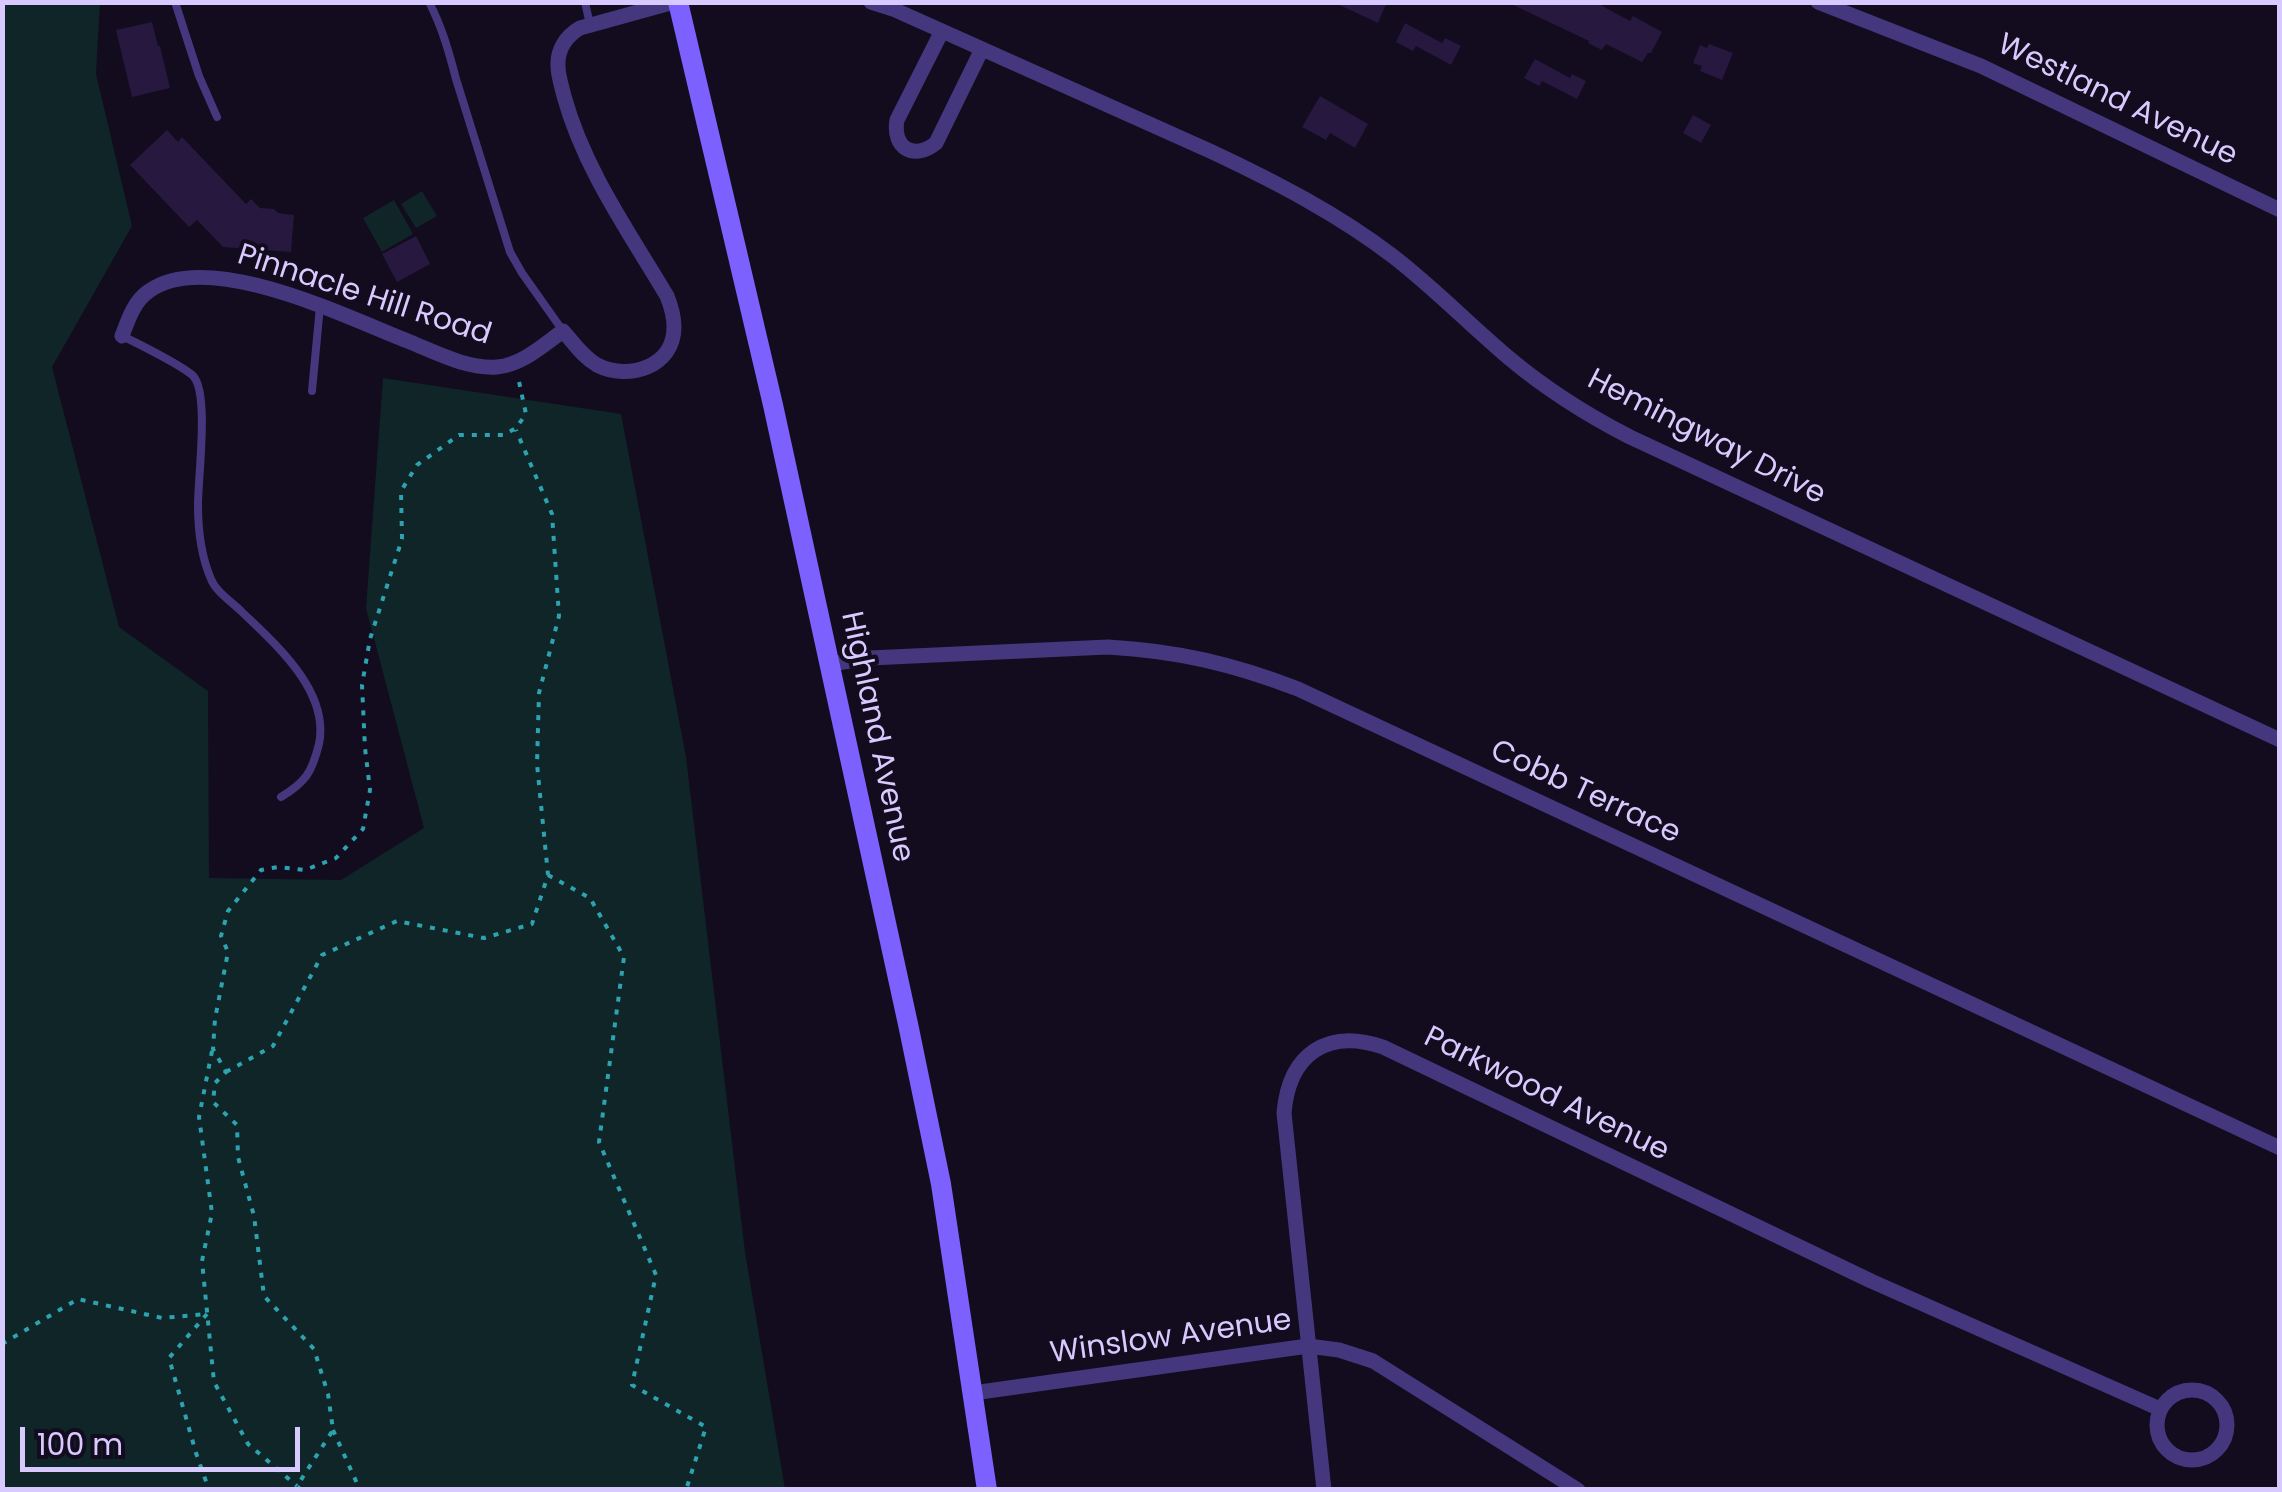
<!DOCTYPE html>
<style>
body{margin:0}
#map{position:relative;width:2282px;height:1492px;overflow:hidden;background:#120c1e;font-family:Poppins,sans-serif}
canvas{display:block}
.frame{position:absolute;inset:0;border:5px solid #d8caff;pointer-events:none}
.scale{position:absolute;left:20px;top:1427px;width:280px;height:45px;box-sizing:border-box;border:5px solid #d8caff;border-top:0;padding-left:12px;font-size:30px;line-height:35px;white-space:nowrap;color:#d8caff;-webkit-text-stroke:8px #120c1e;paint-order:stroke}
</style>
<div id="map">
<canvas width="2282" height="1492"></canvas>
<div class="frame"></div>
<div class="scale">100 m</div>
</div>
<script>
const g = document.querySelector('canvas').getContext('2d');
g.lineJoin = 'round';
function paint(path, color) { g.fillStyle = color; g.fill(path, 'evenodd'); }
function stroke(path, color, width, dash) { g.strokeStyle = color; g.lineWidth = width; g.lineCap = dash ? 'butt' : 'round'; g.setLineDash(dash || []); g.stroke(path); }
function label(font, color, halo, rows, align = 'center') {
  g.font = font + ' Poppins,sans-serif'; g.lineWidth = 8; g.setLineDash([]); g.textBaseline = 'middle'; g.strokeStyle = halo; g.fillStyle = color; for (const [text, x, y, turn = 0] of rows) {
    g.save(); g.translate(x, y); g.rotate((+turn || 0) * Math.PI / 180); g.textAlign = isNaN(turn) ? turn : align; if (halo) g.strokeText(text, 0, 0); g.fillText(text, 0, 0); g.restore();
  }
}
const green = new Path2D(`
 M3 2 100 3 96 74 132 226 52 367 119 627 208 691 209 878 341 880 424 828 366 608 383 378 621 414 686 757 745 1252 785 1489H3Z
 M422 191 437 216 416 228 401 204Z
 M394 200 413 234 382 252 363 218Z`);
const building = new Path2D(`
 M1333 2H1387L1378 23Z
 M1507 2H1595L1630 21 1633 16 1662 32 1651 53H1648L1642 62 1606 44 1602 50 1588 43 1589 41Z
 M152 22 158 46H160L170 88 132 97 116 30Z
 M1405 23 1442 43 1445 38 1461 46 1451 65 1416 46 1413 51 1396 42Z
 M1709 44 1733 53 1722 80 1700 71 1702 66 1693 63 1700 45 1707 48Z
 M1535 59 1570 78 1572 74 1586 81 1577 99 1542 81 1539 86 1524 78Z
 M1320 96 1368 124 1355 148 1330 133 1326 140 1302 127Z
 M1693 115 1711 125 1701 143 1683 133Z
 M167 130 178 142 182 137 246 204 251 199 260 208 274 209 278 213 294 215 291 252 223 247 197 220 189 227 130 165Z
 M416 236 430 264 397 282 382 254Z`);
const path = new Path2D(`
 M548 875 590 898 624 957 599 1142 656 1275 632 1385 706 1427 686 1490
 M212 1051 199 1117 212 1213 202 1261 214 1382 248 1444 297 1486
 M226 1072 273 1046 322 955 397 921 484 938 532 924 548 875 537 764 539 693 559 616 552 514 516 430
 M207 1314 169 1358 196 1453 209 1490
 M2 1344 78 1299 162 1318 207 1314
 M333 1430 360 1490
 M301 1490 297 1486 333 1430 328 1394 314 1349 264 1296 254 1216 238 1157 237 1125 213 1102 215 1083 226 1072 213 1049 215 1019 228 952 221 936 228 911 261 870 278 867 305 870 336 858 363 829 370 790 365 748 362 685 370 639 402 539 401 491 417 465 459 435H504L516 428 526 414 518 377`);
const lane = new Path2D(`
 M175 2 199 76 217 117
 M429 2C442 27 449 52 456 79L510 252 522 273 563 331
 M585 2 590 25
 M122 336C135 342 187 368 194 377 209 396 198 477 198 505 198 529 201 556 211 579 216 592 232 602 242 612 275 644 330 691 319 744 312 772 306 782 281 797
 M312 391 320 306`);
const street = new Path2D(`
 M871 2 893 9 1210 151C1274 181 1338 214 1394 257 1434 288 1470 325 1509 358 1546 389 1587 415 1630 437L2280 740
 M1818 2 1981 66 2280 210
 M942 31 897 120C892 148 914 161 936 143L982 49
 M122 336C128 320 134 301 149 291 209 248 348 318 410 342 437 353 467 369 497 367 522 365 543 345 563 331 574 343 583 357 597 365 628 381 674 367 674 327 674 316 671 306 667 296 629 232 584 169 564 96 562 87 558 76 558 66 557 50 566 36 580 28L674 2
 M830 664 870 658 1108 647C1178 651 1233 664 1298 689L2280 1148
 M2157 1425a35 35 0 1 1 70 0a35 35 0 1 1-70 0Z
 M973 1393 1308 1346 1339 1350 1373 1361 1578 1490
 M1324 1490 1284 1113C1289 1054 1327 1028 1383 1047L1871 1281 2160 1409`);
const secondary = new Path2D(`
 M678 2 773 405 908 1024 941 1184 987 1490`);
const streetNames = [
 ["Westland Avenue",2117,101,26],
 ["Pinnacle Hill Road",364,296,18],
 ["Hemingway Drive",1706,438,27],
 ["Highland Avenue",876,737,78],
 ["Cobb Terrace",1585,793,25],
 ["Parkwood Avenue",1546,1095,26],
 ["Winslow Avenue",1171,1338,-8]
];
paint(green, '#0f2528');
paint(building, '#26183f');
stroke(path, '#2da3af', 4, [5, 8]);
stroke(lane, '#44377d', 8);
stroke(street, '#44377d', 15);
stroke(secondary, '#7d61fe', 20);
label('30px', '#d8caff', '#120c1e', streetNames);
</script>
